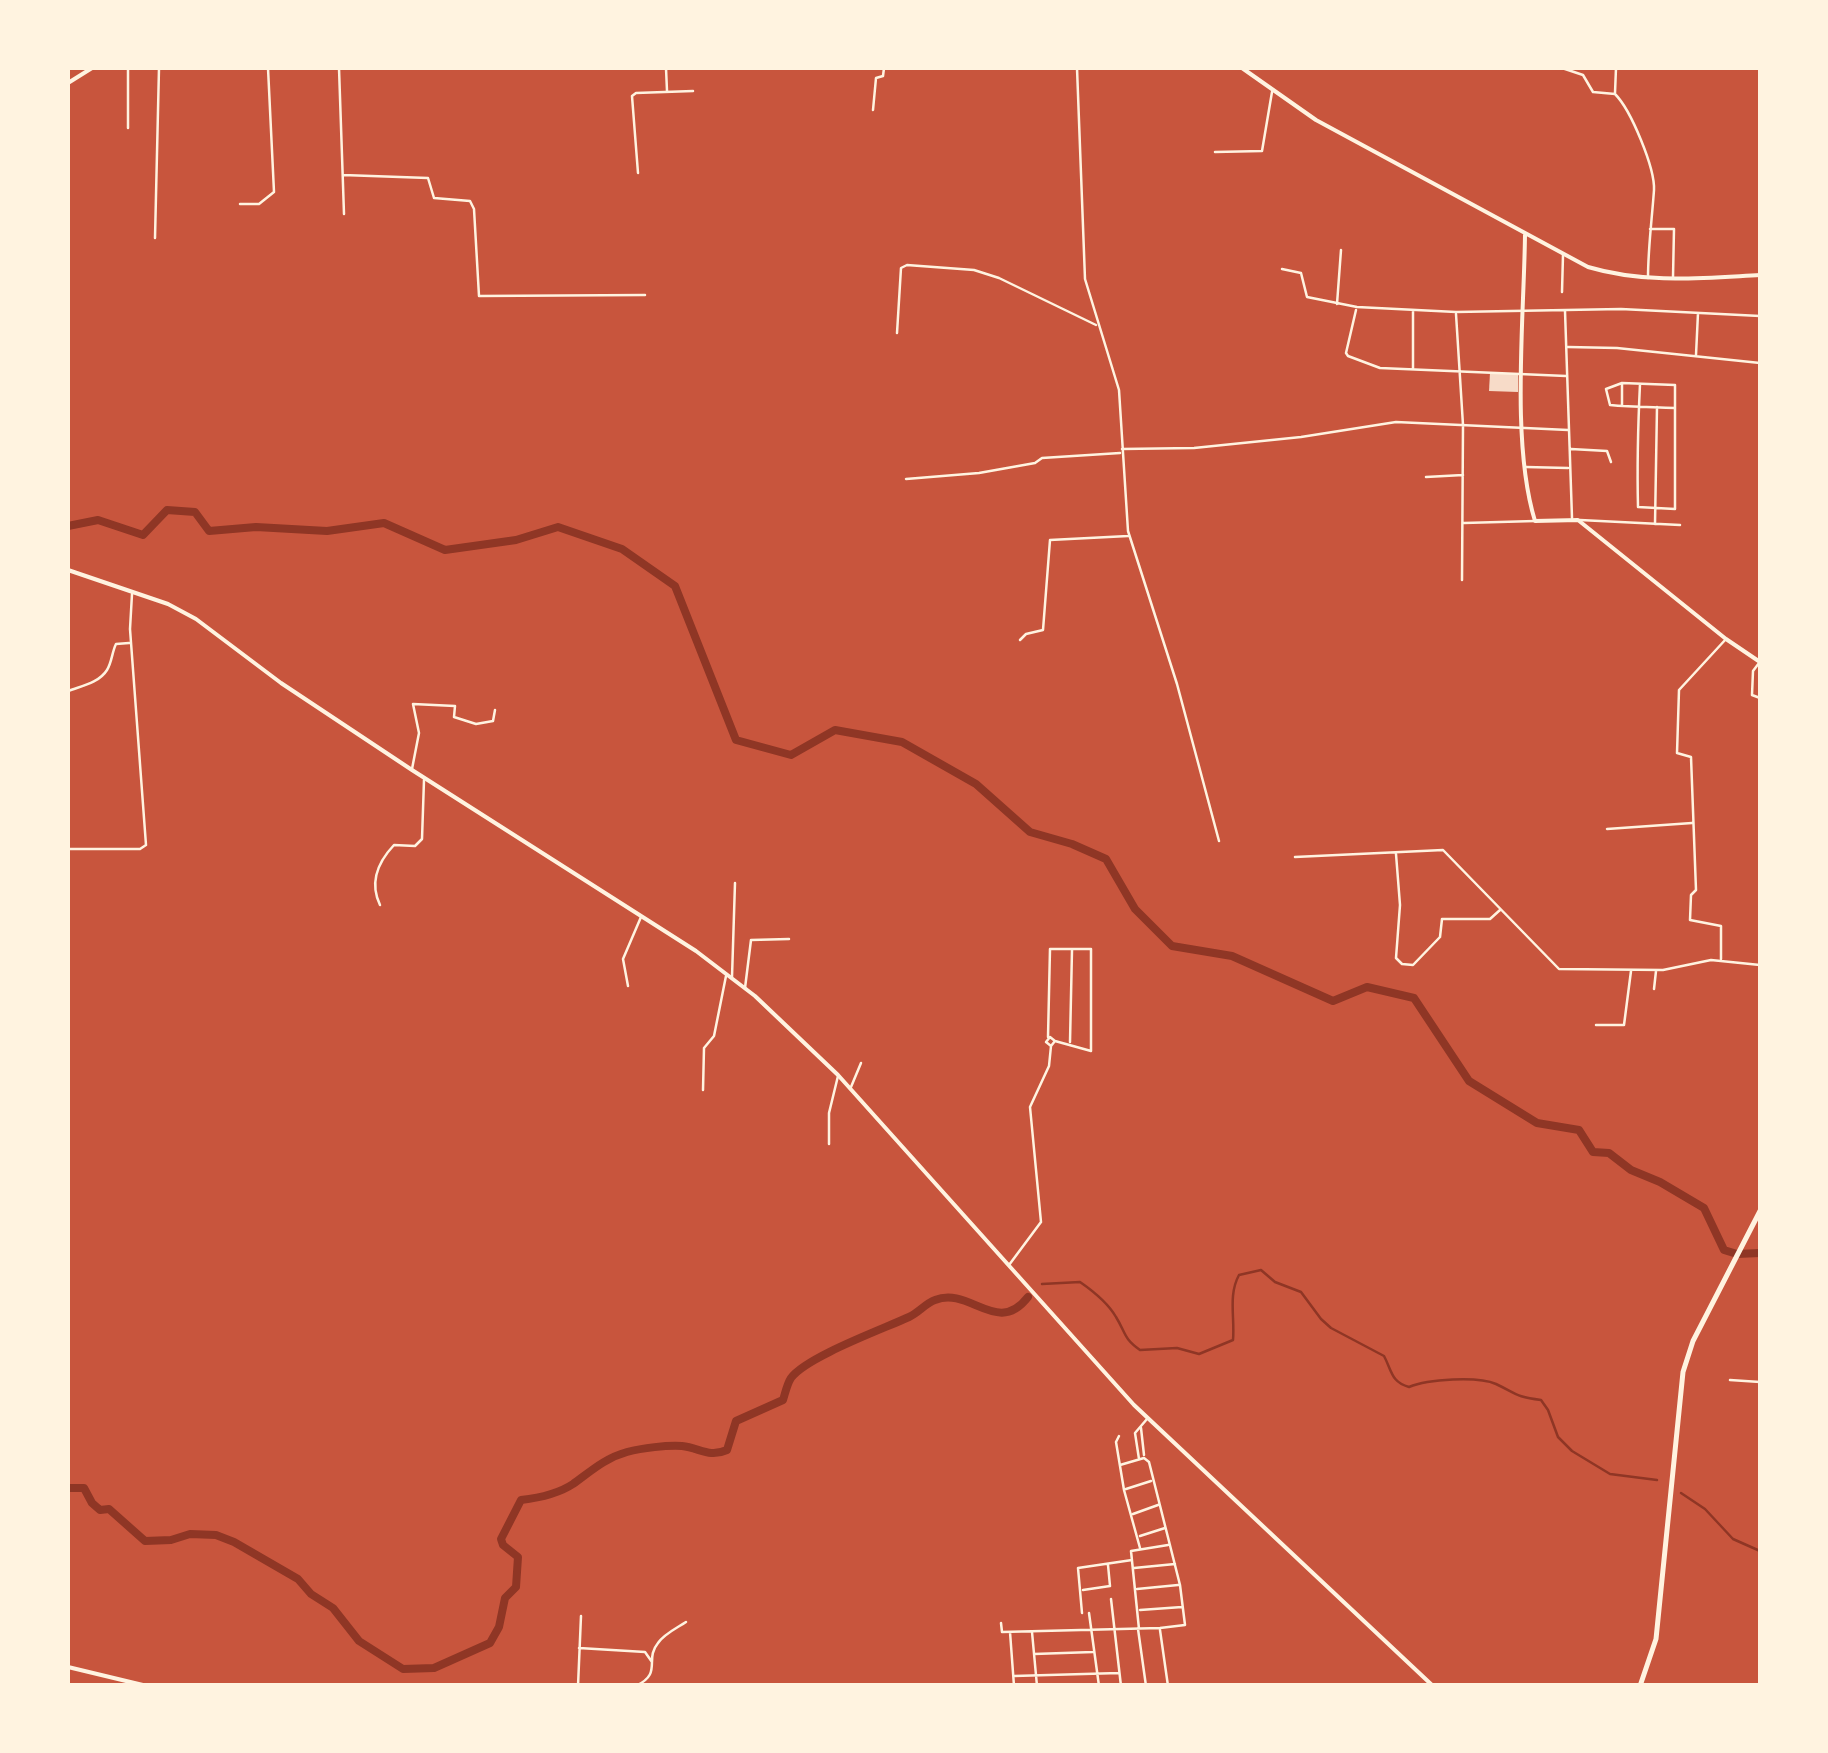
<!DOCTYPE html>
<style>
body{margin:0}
#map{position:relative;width:1828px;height:1753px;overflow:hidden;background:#c8553d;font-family:Arial,sans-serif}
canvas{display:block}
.frame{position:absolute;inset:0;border:70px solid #fff3e0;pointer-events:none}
</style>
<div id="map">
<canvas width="1828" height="1753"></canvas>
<div class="frame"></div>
</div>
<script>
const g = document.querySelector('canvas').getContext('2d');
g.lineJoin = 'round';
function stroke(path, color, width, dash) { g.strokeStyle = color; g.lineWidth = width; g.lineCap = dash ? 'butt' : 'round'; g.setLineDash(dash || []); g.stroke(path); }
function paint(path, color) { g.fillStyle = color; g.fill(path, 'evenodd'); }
const stream = new Path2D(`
 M1042 1284 1080 1282C1093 1291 1108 1303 1116 1317 1126 1333 1123 1338 1140 1350L1177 1348 1199 1354 1233 1340C1235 1318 1228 1295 1239 1275L1261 1270 1275 1282 1301 1292 1321 1319 1331 1328 1384 1356C1392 1371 1391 1382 1409 1387 1428 1379 1478 1376 1496 1384 1517 1394 1516 1397 1541 1400L1548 1410 1558 1437 1572 1451 1610 1474 1657 1480
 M1681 1493 1705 1509 1733 1539 1760 1551`);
const river = new Path2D(`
 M68 526 98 520 143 535 167 510 195 512 209 531 256 527 327 531 384 523 445 550 516 540 558 527 622 549 675 586 736 740 791 755 835 730 902 742 976 784 1030 832 1072 844 1106 859 1135 909 1172 946 1232 956 1333 1001 1367 987 1414 998 1469 1081 1537 1123 1579 1130 1593 1152 1609 1153 1631 1170 1660 1182 1704 1208 1724 1250 1737 1254 1760 1253
 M68 1488H84L92 1503 100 1510 109 1509 145 1541 171 1540 190 1534 216 1535 234 1542 298 1579 311 1594 333 1608 359 1641 403 1669 434 1668 490 1643 499 1627 505 1598 516 1587 518 1557 503 1545 501 1539 521 1500C538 1498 558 1494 573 1484 591 1471 605 1458 627 1452 642 1448 667 1445 682 1446 700 1448 709 1458 727 1450L736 1421 783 1400C785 1394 787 1384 791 1378 806 1357 883 1329 909 1317 918 1313 926 1303 935 1300 970 1286 997 1337 1028 1297`);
const building = new Path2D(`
 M1490 373H1518V392L1489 391Z`);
const minor = new Path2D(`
 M128 68V128
 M339 68 344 214
 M666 68 667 91
 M1077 68 1085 279 1119 390 1128 531 1177 684 1219 841
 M1562 68 1583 75 1593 92 1615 94C1631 110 1655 168 1654 190 1652 219 1648 248 1648 278
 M1615 93 1616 68
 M873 110 876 78 883 76 884 68
 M1215 152 1262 151 1272 92
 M638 173 632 96 636 93 693 91
 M343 175 428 178 434 198 470 201 474 209 479 296 645 295
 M240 204H259L274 192 268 68
 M1650 229H1674L1673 277
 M155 238 159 68
 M1282 269 1301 273 1307 297 1357 307 1456 312 1621 309 1760 316
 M1562 292 1563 255
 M1337 304 1341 250
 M1356 310 1346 353 1348 356 1380 368 1566 376
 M1413 311V368
 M1565 311 1572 518
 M1456 314 1463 425 1462 580
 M897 333 901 268 907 265 974 270 999 278 1096 325
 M1568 347 1617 348 1760 363
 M1696 355 1698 313
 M1640 384C1638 425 1637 466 1638 507L1675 509V385L1622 383 1606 389 1610 405C1631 407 1653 407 1675 408
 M1622 405V383
 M1122 449 1194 448 1301 437 1396 422 1568 430
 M1571 449 1607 451 1611 462
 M1526 467 1568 468
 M1426 477 1463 475
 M906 479 979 473 1035 463 1042 458 1120 453
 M1580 520 1680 525
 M1464 523 1535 521
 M1655 524 1657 407
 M1020 640 1026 634 1043 630 1050 540 1128 536
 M1759 663 1753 671 1752 695 1760 698
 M68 691C81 686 99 683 107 670 112 662 112 652 116 644L129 643
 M412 769 419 733 413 704 455 706 454 717 476 724 493 721 495 710
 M1607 829 1692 823
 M68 849H140L146 845 130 629 132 594
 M1396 854 1400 905 1396 958 1402 964 1413 965 1440 937 1442 919H1490L1500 910
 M1295 857 1443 850 1559 969 1663 970 1711 960 1760 965
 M380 905C369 882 378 862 394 845L415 846 422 839 424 780
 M1721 959V926L1690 920 1691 895 1696 890 1691 757 1677 753 1679 690 1726 639
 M732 977 735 883
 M628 986 623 959 641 917
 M745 988 751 940 789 939
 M1654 989 1656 971
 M1596 1025H1624L1631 971
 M1048 1037 1050 949H1091V1051L1055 1041
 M1070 1042 1072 950
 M851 1087 861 1063
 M703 1090 704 1048 714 1036 726 976
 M829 1144V1113L838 1076
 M1009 1265 1041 1222 1030 1107 1049 1066 1051 1046 1046 1042 1050 1037 1055 1041 1051 1046
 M1730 1380 1760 1382
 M1141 1428 1144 1455
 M1119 1436 1116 1442 1124 1490 1140 1548
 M1139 1459 1135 1433 1147 1419
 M1126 1489 1151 1481
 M1133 1514 1158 1505
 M1140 1536 1165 1528
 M1134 1568 1175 1564
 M1137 1589 1178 1585
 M1083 1590 1110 1586 1108 1565
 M1111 1599 1121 1686
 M1140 1610 1182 1607
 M1082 1613 1078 1568 1132 1560
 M1089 1613 1099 1686
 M1001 1623 1002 1632 1160 1628 1185 1625 1180 1585 1149 1462 1144 1458 1120 1465
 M1138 1629 1146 1686
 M1139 1629 1131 1551 1168 1545
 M1160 1630 1168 1686
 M1010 1632 1014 1686
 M1032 1632 1037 1686
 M579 1648 645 1652 652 1662
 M1034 1654 1093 1652
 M1014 1676 1119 1673
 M578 1686 581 1616
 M636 1686C663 1673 644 1660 658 1643 664 1634 677 1628 686 1622`);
const tertiary = new Path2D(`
 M1242 68 1316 120 1588 267C1645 284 1702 278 1760 275
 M68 83 92 68
 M1525 235C1524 319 1511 443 1535 521L1578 520 1726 639 1760 662`);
const secondary = new Path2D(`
 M68 570 168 604 196 619 281 683 412 770 696 951 755 996 838 1075 1134 1405 1433 1686
 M68 1667 147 1686`);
const primary = new Path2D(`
 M1640 1686 1656 1639 1683 1372 1693 1341 1760 1211`);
stroke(stream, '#8f3625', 2.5);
stroke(river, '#8f3625', 8);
paint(building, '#f7dbc8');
stroke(minor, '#fff3e0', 2.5);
stroke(tertiary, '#fff3e0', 4);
stroke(secondary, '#fff3e0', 4);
stroke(primary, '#fff3e0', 5);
</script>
